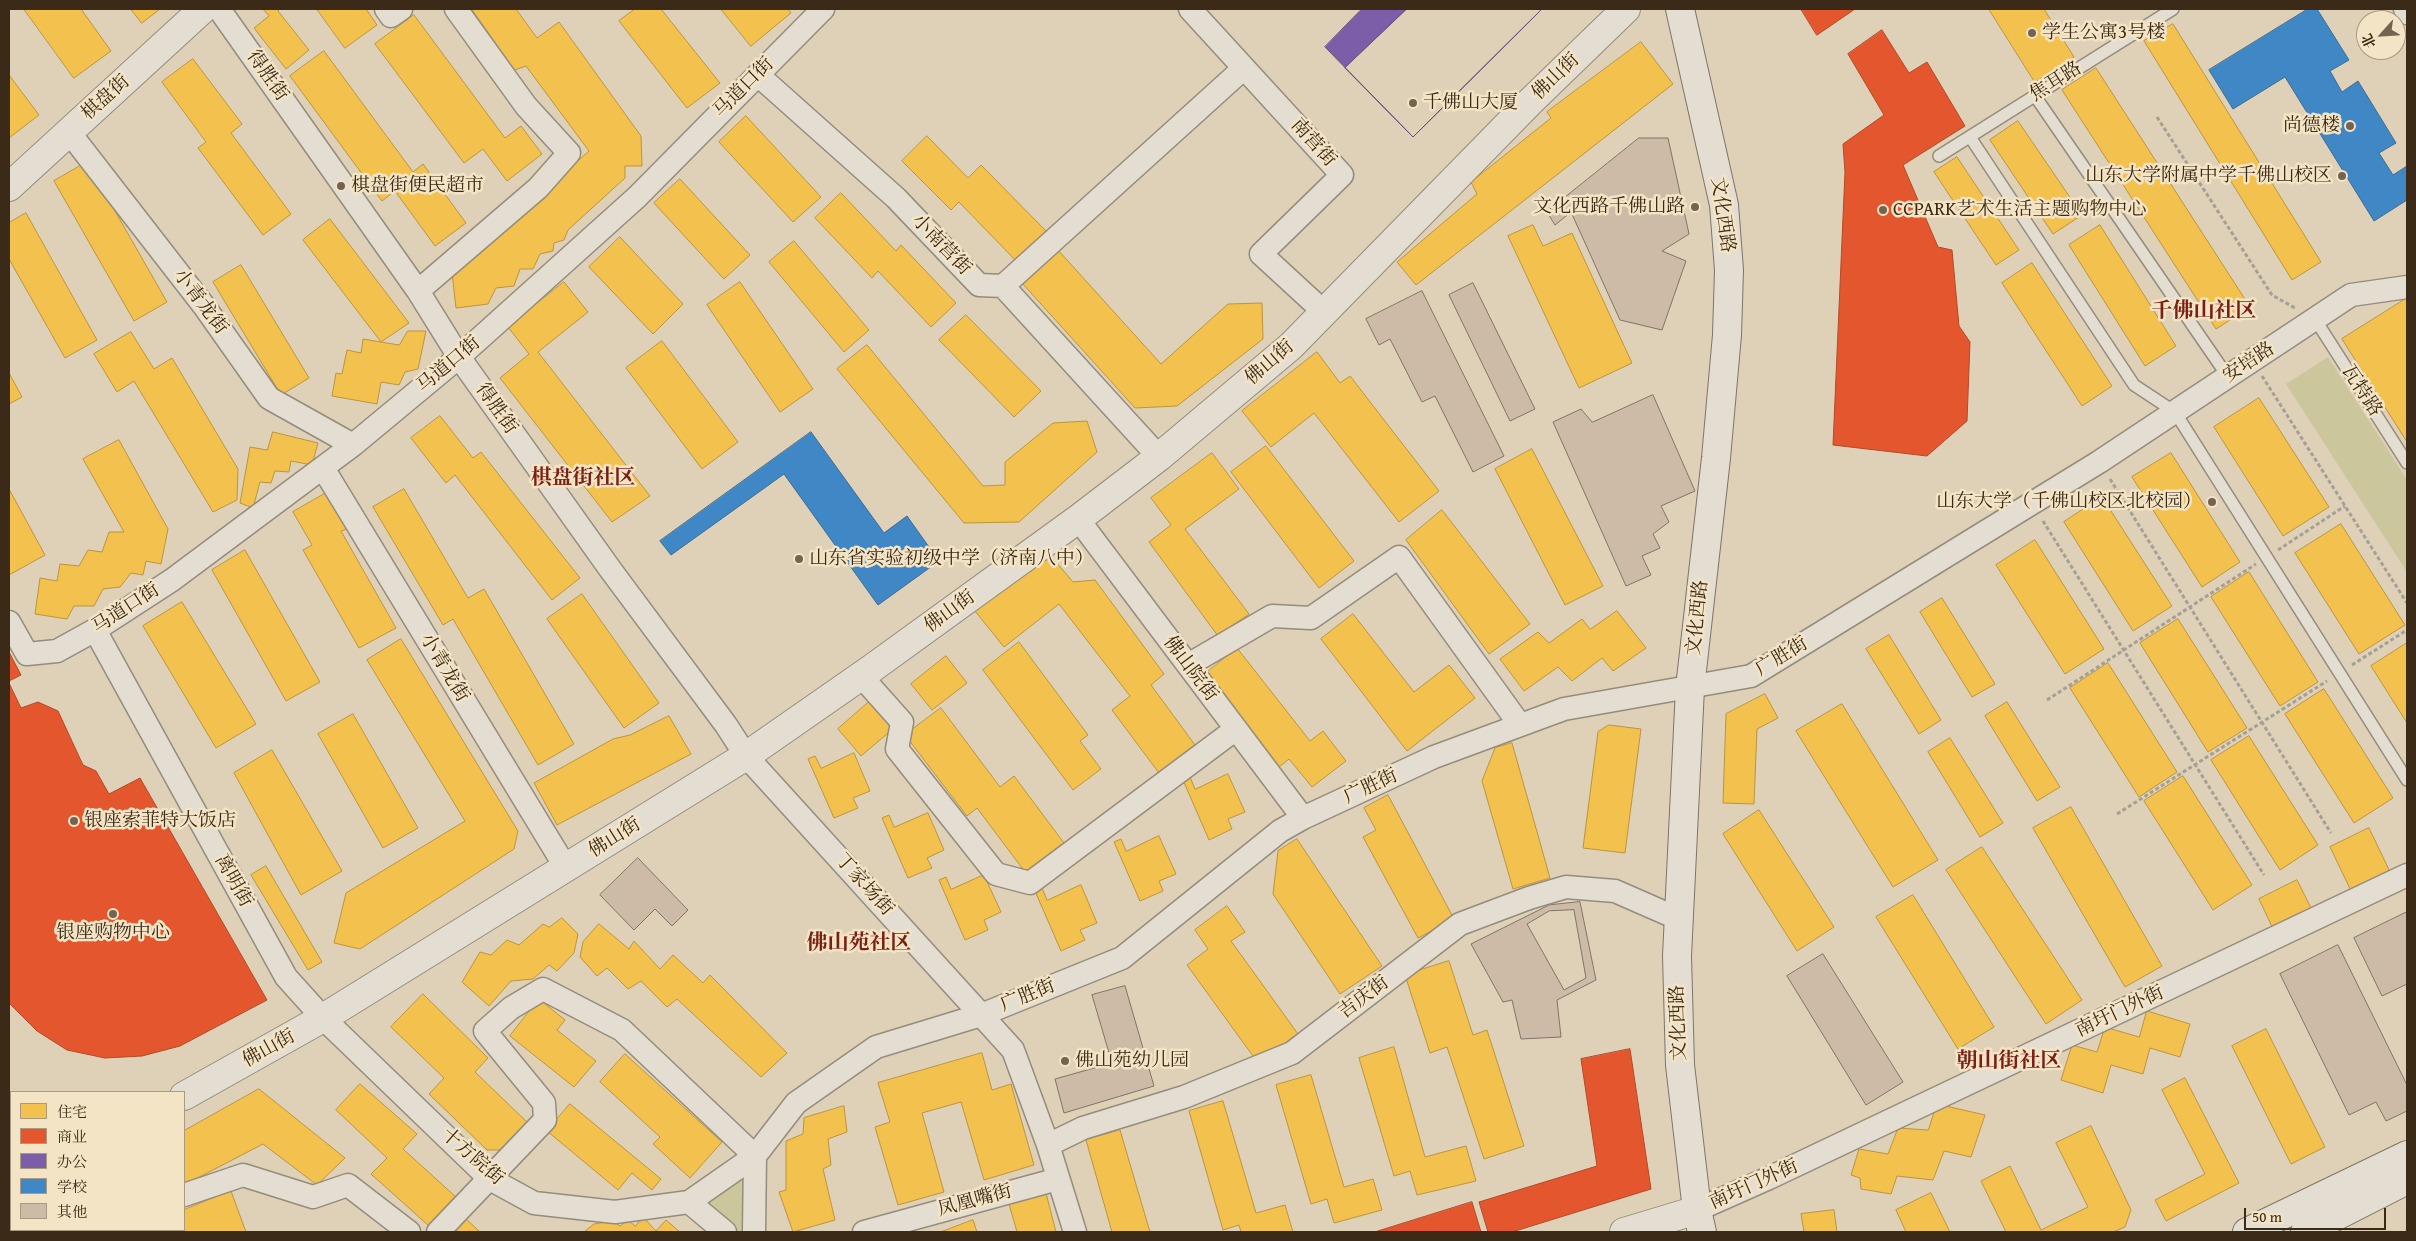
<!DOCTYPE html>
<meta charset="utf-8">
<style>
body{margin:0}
#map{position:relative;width:2416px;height:1241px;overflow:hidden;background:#ded1b8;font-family:"Gentium Book Plus","Noto Serif SC",serif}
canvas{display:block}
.frame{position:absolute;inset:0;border:10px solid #3b2a17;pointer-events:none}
.legend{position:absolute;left:10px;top:1091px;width:175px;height:140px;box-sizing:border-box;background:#f4e4c6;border:1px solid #aa9a80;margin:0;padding:6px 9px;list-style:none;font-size:15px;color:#3b2a17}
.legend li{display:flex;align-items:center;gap:10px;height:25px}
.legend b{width:25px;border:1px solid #aa9a80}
.north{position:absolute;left:2356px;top:10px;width:50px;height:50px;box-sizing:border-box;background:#f4e4c6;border:1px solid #aa9a80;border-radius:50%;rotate:244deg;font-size:14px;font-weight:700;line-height:20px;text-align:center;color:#3b2a17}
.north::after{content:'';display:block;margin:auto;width:18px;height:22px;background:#74644f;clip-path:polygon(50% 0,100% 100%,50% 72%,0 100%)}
.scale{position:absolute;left:2244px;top:1208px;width:142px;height:22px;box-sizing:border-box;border:2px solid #3b2a17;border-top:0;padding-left:6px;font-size:15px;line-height:18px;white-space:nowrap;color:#3b2a17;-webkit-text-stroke:4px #f4e4c6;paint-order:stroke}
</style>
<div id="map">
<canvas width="2416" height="1241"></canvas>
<div class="frame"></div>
<ul class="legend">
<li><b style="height:14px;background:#f2c14e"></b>住宅</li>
<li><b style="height:14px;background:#e4572e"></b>商业</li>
<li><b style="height:14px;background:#7b5ea7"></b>办公</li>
<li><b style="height:14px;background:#3f88c5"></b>学校</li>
<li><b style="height:14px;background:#cdbba7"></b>其他</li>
</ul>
<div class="north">北</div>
<div class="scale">50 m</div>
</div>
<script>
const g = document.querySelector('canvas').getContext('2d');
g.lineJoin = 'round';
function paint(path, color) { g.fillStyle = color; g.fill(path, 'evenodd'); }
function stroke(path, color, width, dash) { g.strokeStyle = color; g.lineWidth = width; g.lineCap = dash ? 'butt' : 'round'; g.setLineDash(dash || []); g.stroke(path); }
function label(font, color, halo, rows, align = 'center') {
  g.font = font + ' "Gentium Book Plus","Noto Serif SC",serif'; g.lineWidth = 5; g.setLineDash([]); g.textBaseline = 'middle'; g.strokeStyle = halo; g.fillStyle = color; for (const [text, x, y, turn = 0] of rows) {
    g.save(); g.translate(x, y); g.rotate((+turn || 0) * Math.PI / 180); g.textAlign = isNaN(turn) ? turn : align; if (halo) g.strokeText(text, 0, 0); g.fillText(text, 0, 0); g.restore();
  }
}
const green = new Path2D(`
 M2328 357 2407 480V572L2286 384Z
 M750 1165 747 1232H730L699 1205Z`);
const homes = new Path2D(`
 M24 9H81L111 51 74 78Z
 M131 9H160L142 23Z
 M263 9H280L278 11 309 50 286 69 254 28 269 16Z
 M317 9H366L377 25 345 48Z
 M472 9H516L537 38 559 22 641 136 642 166H625V178L568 230 564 240 554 243 553 251 540 254 533 269H520L514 286 496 288 488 304 456 308 452 273 589 151 526 66 515 70Z
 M635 9H661L720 83 687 108 619 21Z
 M721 9H788L791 13 751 46Z
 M1989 9H2044L2074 57 2035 82Z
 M414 15 505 138 521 126 542 154 507 181 483 149 464 163 375 44Z
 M2173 24 2321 262 2292 280 2144 41Z
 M1641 42 1673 84 1416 285 1397 262 1477 194 1471 182 1551 118 1547 112Z
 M324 51 413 172 423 164 466 223 435 246 395 191 382 201 290 76Z
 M193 59 242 124 231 133 291 214 263 235 198 148 206 142 162 82Z
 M2096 68 2250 307 2216 329 2062 90Z
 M9 75 39 115 9 138Z
 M746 116 821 197 793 222 719 142Z
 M2018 121 2082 215 2053 234 1990 140Z
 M927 136 968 178 981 165 1049 234 1019 264 959 202 951 210 902 161Z
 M1957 157 2019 250 1996 265 1934 172Z
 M87 162 167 302 134 321 54 181Z
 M680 179 750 255 724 279 654 203Z
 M841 193 896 251 901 245 956 303 931 327 878 271 872 278 815 218Z
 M26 213 97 340 65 358 9 259V223Z
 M330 219 409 323 381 342 303 240Z
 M1533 225 1543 246 1572 233 1632 363 1579 388 1508 236Z
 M2100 225 2176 346 2145 366 2069 245Z
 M620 237 683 304 653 334 589 267Z
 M794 241 869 330 844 352 769 262Z
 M1058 250 1161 364 1228 304 1262 303 1263 339 1177 406 1135 408 1022 283Z
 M2032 263 2112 386 2082 406 2002 283Z
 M241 265 309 378 281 395 213 282Z
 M564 282 588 312 538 352 650 496 612 522 500 378 529 354 508 327Z
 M740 282 813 389 780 412 707 305Z
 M2407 298V442L2342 339Z
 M966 315 1041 391 1014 417 939 340Z
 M408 331H426L418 369 405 372 399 385 381 382 377 404 332 396 336 373 342 374 347 350 361 353 363 339 399 345Z
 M131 332 154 369 172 358 238 469 237 500 213 512 134 381 117 392 94 354Z
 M662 341 738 442 702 469 626 368Z
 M867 345 983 486 1005 485V462L1053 423 1087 421 1097 452 1019 522 964 523 837 369Z
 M1317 352 1340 383 1350 376 1439 491 1399 522 1314 413 1271 447 1242 411Z
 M9 373 22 397 9 404Z
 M2259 398 2329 507 2283 536 2214 427Z
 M440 416 473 458 481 452 580 578 552 600 455 475 446 483 411 438Z
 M273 432 318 443 312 465 291 461 289 472 275 471 271 483 260 482 253 508 240 503 250 447 267 450Z
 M119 440 168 529 161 564 146 561 143 575 131 573 120 587 103 589 94 606H74L67 619 35 614 40 578 57 581 60 564 79 566 88 550 102 552 109 532H124L83 459Z
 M1266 446 1354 561 1319 588 1231 472Z
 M1532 449 1603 586 1565 605 1495 469Z
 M1212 453 1239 489 1185 529 1249 614 1218 636 1149 542 1171 525 1151 498Z
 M2171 453 2240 562 2202 587 2132 477Z
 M9 489 45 555 9 575Z
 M404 489 468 598 484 589 574 744 538 765 453 619 443 625 373 507Z
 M326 493 347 529 341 531 396 628 359 648 303 550 312 545 293 512Z
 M2102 497 2172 606 2133 631 2064 522Z
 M1442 510 1530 624 1489 654 1406 540Z
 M2341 524 2405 625 2359 654 2295 553Z
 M2035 540 2104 649 2065 674 1996 565Z
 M245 550 320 682 286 701 212 570Z
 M1050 555 1073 582 1095 580 1164 674 1151 685 1195 745 1159 773 1112 710 1130 696 1059 604 1004 647 975 611Z
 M2249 572 2318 682 2280 706 2211 597Z
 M582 594 659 703 624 728 547 619Z
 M1942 598 1995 684 1972 697 1920 612Z
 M182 602 256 724 216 748 143 626Z
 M1617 611 1646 648 1613 671 1602 658 1572 681 1558 667 1524 691 1500 659 1538 632 1549 643 1582 619 1590 629Z
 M1353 614 1414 692 1449 665 1475 698 1407 751 1321 639Z
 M2178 619 2247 728 2208 752 2140 643Z
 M1889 635 1941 720 1919 734 1866 649Z
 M401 639 518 831 514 849 360 949 334 943 346 893 465 821 367 660Z
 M1019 642 1088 735 1080 741 1101 769 1073 790 983 670Z
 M2407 643V723L2371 666Z
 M1237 648 1310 741 1323 731 1346 761 1312 787 1289 759 1279 767 1205 674Z
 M946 656 967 683 932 710 911 684Z
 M2108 663 2177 772 2139 797 2070 688Z
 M2324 689 2393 798 2354 823 2285 714Z
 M1765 694 1778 718 1757 729 1754 804 1723 803 1726 714Z
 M870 701 894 728 861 756 838 729Z
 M2007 702 2060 787 2037 801 1985 716Z
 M1842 704 1938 860 1893 887 1796 731Z
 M941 708 1000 787 1014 776 1064 843 1025 872 977 808 967 816 905 735Z
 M353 714 418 828 383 848 318 734Z
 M669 716 691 754 557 825 534 783 613 739 630 735Z
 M1609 725 1641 729 1625 853 1583 848 1598 732Z
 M2249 736 2318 845 2280 870 2211 760Z
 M1950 738 2003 823 1980 837 1928 752Z
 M1512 743 1550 878 1513 889 1482 781 1495 748Z
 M272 750 342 871 301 895 234 773Z
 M854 753 870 791 853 798 858 808 834 818 808 759 815 756 821 768Z
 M67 762 92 769 133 841 116 851 124 866 111 873 89 863 76 835 65 840 43 839 31 828 23 813 26 790 36 778Z
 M1228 774 1245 812 1228 819 1232 829 1209 840 1183 780 1190 777 1195 789Z
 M2183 776 2252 885 2213 910 2144 801Z
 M1388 795 1454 919 1418 938 1363 837 1376 830 1364 808Z
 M2071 807 2162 966 2125 987 2033 828Z
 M1759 810 1834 927 1797 951 1723 834Z
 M928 813 944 850 927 858 932 868 908 878 882 818 889 815 894 827Z
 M2369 828 2393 878 2354 897 2330 847Z
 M1159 836 1176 874 1159 881 1163 891 1140 901 1114 842 1121 839 1126 851Z
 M1297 839 1382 966 1340 994 1273 894 1278 851Z
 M1982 847 2082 1000 2046 1024 1946 870Z
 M266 866 322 962 308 970 251 875Z
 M984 875 1001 912 984 920 988 930 965 940 939 880 946 877 951 889Z
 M2297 880 2313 912 2274 931 2259 899Z
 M1081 885 1097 923 1080 930 1085 940 1061 951 1035 891 1042 888 1047 900Z
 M1913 895 1994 1027 1958 1049 1876 917Z
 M1227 906 1245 932 1231 941 1298 1034 1258 1063 1187 965 1208 949 1195 930Z
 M562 918 578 934 574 953 557 971 549 965 533 979 511 981 489 1006 462 982 480 952 491 955 507 940 519 945 543 924 549 927Z
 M599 924 629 949 634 941 660 969 673 955 703 983 710 975 787 1053 761 1077 677 999 667 1007 641 981 628 989 607 968 597 976 580 957 583 942Z
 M1449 961 1473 1035 1487 1030 1524 1146 1484 1159 1447 1047 1430 1053 1405 975Z
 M423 994 488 1058 475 1072 529 1124 503 1150H487L429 1094 444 1078 391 1027Z
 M539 999 565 1020 557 1030 596 1061 574 1087 510 1036Z
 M2147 1011 2190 1024 2180 1057 2150 1048 2143 1074 2111 1065 2103 1093 2061 1080 2072 1045 2097 1052 2105 1027 2139 1037Z
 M2266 1029 2325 1147 2291 1164 2232 1046Z
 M1394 1047 1425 1157 1466 1146 1476 1181 1417 1195 1410 1171 1394 1176 1359 1058Z
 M982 1053 992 1090 1011 1084 1034 1165 984 1180 961 1102 922 1113 944 1192 898 1205 875 1127 890 1122 878 1083Z
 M625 1054 722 1142 690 1178 653 1144 660 1137 600 1082Z
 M1311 1075 1344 1187 1373 1179 1382 1210 1334 1223 1327 1199 1311 1204 1276 1085Z
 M2185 1078 2239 1183 2166 1221 2155 1200 2205 1174 2162 1090Z
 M360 1084 417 1134 403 1149 456 1197 429 1226 371 1174 387 1158 336 1110Z
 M259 1089 345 1158 317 1185 263 1144 184 1185V1131Z
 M1223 1101 1256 1213 1285 1205 1293 1232H1241L1239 1225 1223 1230 1189 1111Z
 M570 1104 661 1179 652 1190 632 1173 618 1190 547 1131Z
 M1937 1104 1985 1115 1971 1157 1944 1151 1933 1180 1897 1176 1891 1194 1861 1189 1860 1178 1851 1175 1859 1149 1888 1154 1898 1128 1928 1130Z
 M844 1106 847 1132 828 1139 831 1165 823 1169 835 1220 793 1232 779 1192 786 1190V1141L803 1134 804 1118Z
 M2091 1126 2131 1210 2125 1227 2113 1232H2006L1981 1181 2010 1166 2041 1230 2088 1207 2056 1143Z
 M1120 1130 1150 1232H1112L1086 1140Z
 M231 1191 246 1232H131L136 1230H184V1210Z
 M1046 1193 1056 1232H1017L1009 1204Z
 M1931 1193 1950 1232H1906L1896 1210Z
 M1834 1210 1837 1232H1804L1801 1214Z
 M464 1217 480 1232H449Z
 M643 1217 656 1231 666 1220 680 1232H584L594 1224 612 1221 620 1226 628 1220 635 1226Z
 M973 1220 977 1232H941Z`);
const shops = new Path2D(`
 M1801 9H1855L1817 35Z
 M1882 30 1909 73 1927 62 1965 126 1903 165 1938 247 1952 250 1959 326 1970 342 1967 421 1927 456 1833 445 1845 172 1843 144 1884 115 1848 54Z
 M9 652 21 675 9 681Z
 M9 683 21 708 38 702 58 711 83 765 96 771 109 794 140 778 267 1000 180 1046 142 1056 105 1058 67 1050 37 1031 9 1003Z
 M1630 1049 1651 1189 1512 1232H1488L1479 1202 1597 1166 1581 1059Z
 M1472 1202 1481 1232H1375Z`);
const offices = new Path2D(`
 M1362 9H1542L1413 137 1325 47Z
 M1407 9H1542L1413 137 1345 68Z`);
const schools = new Path2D(`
 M2308 9H2317L2349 60 2330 71 2342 92 2358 81 2396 143 2379 153 2393 175 2407 166V200L2374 221 2285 77 2233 109 2209 70Z
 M811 432 884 533 907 516 939 561 878 605 784 474 671 555 660 541Z`);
const building = new Path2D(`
 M1639 138H1668L1689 234 1662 251 1686 261 1662 330 1620 320 1571 212 1555 225 1547 212Z
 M1473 283 1535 409 1510 421 1449 295Z
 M1422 291 1504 456 1473 472 1435 396 1422 402 1390 339 1379 345 1366 319Z
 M1653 395 1695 491 1661 506 1669 522 1653 534 1660 548 1642 556 1651 575 1626 586 1553 422 1581 409 1592 422Z
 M638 858 688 910 672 926 655 909 634 930 600 895Z
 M1580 902 1596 980 1557 1000 1561 1037 1521 1039 1512 1000 1503 1002 1471 944 1549 905Z
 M1574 910 1586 978 1564 990 1527 924 1549 911Z
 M2407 912V984L2382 996 2354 938Z
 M2338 945 2407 1085V1111L2386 1121 2376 1102 2349 1115 2280 974Z
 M1823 954 1903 1082 1866 1105 1787 976Z
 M1125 986 1154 1086 1064 1113 1055 1079 1112 1063 1092 995Z`);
const path = new Path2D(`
 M2157 117 2272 295 2295 308
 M2262 376 2407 603
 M2110 479 2331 833
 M2043 521 2264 875
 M2278 550 2345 506
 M2352 665 2407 630
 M2047 700 2256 564
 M2117 814 2327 681`);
const service = new Path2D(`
 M2035 96 2228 377
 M1970 137 2134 385 2175 412 2407 780
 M1939 156 2173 9
 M2315 319 2407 463
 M95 1230 96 1232`);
const minor = new Path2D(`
 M219 9 418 291 459 357 610 569 726 725 746 756 1013 1050 1048 1145 1075 1232
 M386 9 391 16 401 9
 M1190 9 1342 175 1261 254 1324 312
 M2405 9 2407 13
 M758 75 896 198 979 285 1003 286 1159 457
 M69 132 204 306 269 398 353 445
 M1003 286 1244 68
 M418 291 538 188 569 153 526 106 456 9
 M323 468 566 868
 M1078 519 1303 818
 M9 622 27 654 57 651 95 630 172 580 353 445 459 357 637 197 823 9
 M95 630 286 977 323 1018 490 1179 534 1203 615 1212 689 1202 755 1156 622 1030 543 989 511 1008 485 1031 544 1103 545 1120 438 1232
 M1188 665 1272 616 1311 618 1399 557 1520 725
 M861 676 902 722 897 749 996 874 1030 883 1236 729
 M1048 1145 1083 1128 1184 1097 1292 1053 1460 924 1529 898 1566 887 1615 891 1679 919
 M184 1195 243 1175 313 1197 348 1185 409 1232
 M689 1202 725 1232
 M1697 1210 1769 1178 2407 875
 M754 1232 755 1156 796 1103 876 1047 981 1015 1122 958 1280 831 1303 818 1434 757 1564 709 1751 676 2099 462 2351 295 2407 287
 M864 1232 1058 1179`);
const tertiary = new Path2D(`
 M9 187 203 9
 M184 1096 323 1018 746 756 871 669 1078 519 1159 457 1291 346 1530 102 1626 9
 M9 1138 11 1143
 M47 1230 48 1232
 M1624 1232 1697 1210`);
const secondary = new Path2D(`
 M1680 9 1724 205 1729 270 1727 335 1716 458 1690 688 1677 956 1680 1065 1697 1210 1702 1232
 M2247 1232 2407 1155
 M2305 1232 2407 1180`);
const primary = new Path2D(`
 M9 1187 11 1192
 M25 1230 26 1232`);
const markers = [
 [2032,33,5,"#74644f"],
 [1413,103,5,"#74644f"],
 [2350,126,5,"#74644f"],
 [2342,176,5,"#74644f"],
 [341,186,5,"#74644f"],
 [1695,207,5,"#74644f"],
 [1883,210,5,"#74644f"],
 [2212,502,5,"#74644f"],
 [799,559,5,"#74644f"],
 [74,821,5,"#74644f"],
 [113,914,5,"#74644f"],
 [1065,1061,5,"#74644f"]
];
const poiNames = [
 ["学生公寓3号楼",2042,33],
 ["千佛山大厦",1423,103],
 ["尚德楼",2340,126,"right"],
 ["山东大学附属中学千佛山校区",2332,176,"right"],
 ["棋盘街便民超市",351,186],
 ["文化西路千佛山路",1685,207,"right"],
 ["CCPARK艺术生活主题购物中心",1893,210],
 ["山东大学（千佛山校区北校园）",2202,502,"right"],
 ["山东省实验初级中学（济南八中）",809,559],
 ["银座索菲特大饭店",84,821],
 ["银座购物中心",113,933,"center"],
 ["佛山苑幼儿园",1075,1061]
];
const streetNames = [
 ["得胜街",267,76,55],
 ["佛山街",1556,77,-44],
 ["焦耳路",2056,82,-32],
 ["马道口街",744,88,-45],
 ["棋盘街",106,98,-42],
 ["南营街",1313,143,48],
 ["文化西路",1722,215,82],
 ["小南营街",941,245,46],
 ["小青龙街",200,302,53],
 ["佛山街",1270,363,-41],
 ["安培路",2249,363,-33],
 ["马道口街",449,365,-40],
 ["瓦特路",2361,391,57],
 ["得胜街",496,409,55],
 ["马道口街",126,609,-33],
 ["佛山街",950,612,-36],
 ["文化西路",1698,618,-84],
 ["广胜街",1782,657,-31],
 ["小青龙街",444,668,59],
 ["佛山院街",1190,669,53],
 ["广胜街",1371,787,-25],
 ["佛山街",615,838,-32],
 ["离明街",233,881,61],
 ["丁家场街",864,885,48],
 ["广胜街",1028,996,-22],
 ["吉庆街",1364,998,-37],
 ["南圩门外街",2120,1012,-25],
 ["文化西路",1679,1023,-92],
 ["佛山街",269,1049,-29],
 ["十方院街",472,1157,41],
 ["南圩门外街",1754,1185,-24],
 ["凤凰嘴街",975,1201,-15]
];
const quarterNames = [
 ["千佛山社区",2204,312],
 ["棋盘街社区",583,479],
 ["佛山苑社区",859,944],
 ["朝山街社区",2009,1062]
];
paint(green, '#cbc69c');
paint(homes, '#f2c14e');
stroke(homes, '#bb943e', 1);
paint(shops, '#e4572e');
stroke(shops, '#b14a27', 1);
paint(offices, '#7b5ea7');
stroke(offices, '#684e7c', 1);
paint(schools, '#3f88c5');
stroke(schools, '#3e6c91', 1);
paint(building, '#cdbba7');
stroke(building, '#7e7566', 1);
stroke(service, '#958c7c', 14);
stroke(minor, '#958c7c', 25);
stroke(tertiary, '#958c7c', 30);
stroke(secondary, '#7e7566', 30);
stroke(primary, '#7e7566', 30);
stroke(path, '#a6a094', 3, [4, 2.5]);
stroke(service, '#e4ddd1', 11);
stroke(minor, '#e4ddd1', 22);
stroke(tertiary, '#e4ddd1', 28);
stroke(secondary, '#e4ddd1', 28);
stroke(primary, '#e0d8c9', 28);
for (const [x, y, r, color] of markers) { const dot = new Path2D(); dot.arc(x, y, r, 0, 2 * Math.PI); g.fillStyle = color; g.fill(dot); stroke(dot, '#f4e4c6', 2); }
label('19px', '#3b2a17', '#f4e4c6', poiNames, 'left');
label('19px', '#3b2a17', '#f4e4c6', streetNames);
label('bold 21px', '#7a1f14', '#f4e4c6', quarterNames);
</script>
